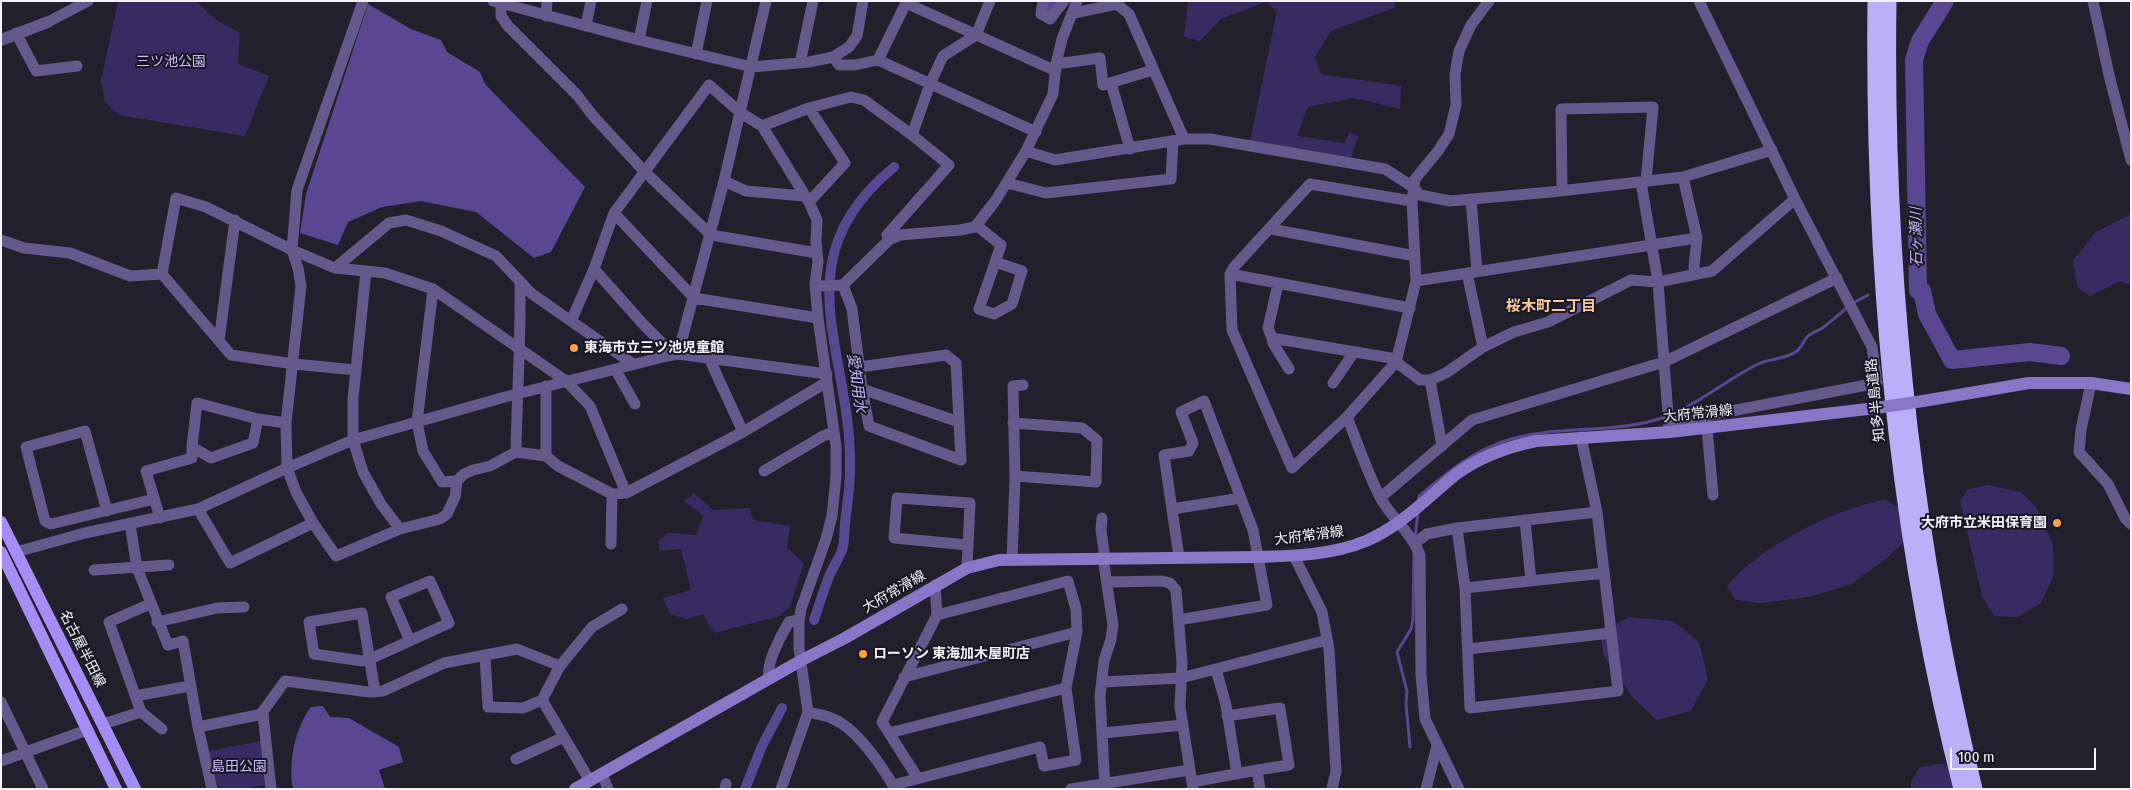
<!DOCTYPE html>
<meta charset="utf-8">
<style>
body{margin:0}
#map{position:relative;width:2132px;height:790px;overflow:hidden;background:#22202d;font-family:"Fira Sans Condensed",sans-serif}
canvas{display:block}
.frame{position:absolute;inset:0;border:2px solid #f3f2fb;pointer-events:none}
.scale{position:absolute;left:1950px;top:748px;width:146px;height:22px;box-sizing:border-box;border:2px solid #f3f2fb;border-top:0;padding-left:6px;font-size:15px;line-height:18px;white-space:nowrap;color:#f3f2fb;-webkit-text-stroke:4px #191723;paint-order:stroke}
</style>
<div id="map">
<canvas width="2132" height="790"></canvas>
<div class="frame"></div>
<div class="scale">100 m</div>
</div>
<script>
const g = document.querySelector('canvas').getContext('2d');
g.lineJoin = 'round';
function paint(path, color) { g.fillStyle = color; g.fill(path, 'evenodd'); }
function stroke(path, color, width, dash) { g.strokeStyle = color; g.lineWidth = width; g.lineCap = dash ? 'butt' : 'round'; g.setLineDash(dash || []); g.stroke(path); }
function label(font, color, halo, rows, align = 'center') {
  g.font = font + ' "Fira Sans Condensed","Noto Sans JP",sans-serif'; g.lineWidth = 4; g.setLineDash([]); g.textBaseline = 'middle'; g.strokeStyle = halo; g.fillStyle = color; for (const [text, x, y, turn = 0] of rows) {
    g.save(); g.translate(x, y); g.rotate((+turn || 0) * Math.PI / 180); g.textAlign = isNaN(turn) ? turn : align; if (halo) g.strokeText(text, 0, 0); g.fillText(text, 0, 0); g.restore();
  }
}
const green = new Path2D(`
 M118 1H196L215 19 240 33 238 64 269 76 245 136 119 115 105 102 101 81Z
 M1188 1H1396L1394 8 1331 31 1315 57 1321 74 1401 86 1400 109 1354 98 1308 107 1297 136 1344 143 1350 132 1358 136 1351 158 1250 141 1277 11 1266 2 1221 19 1200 41 1184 37Z
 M2131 214V285L2120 281 2090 296 2077 287 2073 260 2096 232Z
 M1989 485 2021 492 2037 508 2053 544 2054 575 2041 603 2017 617 1994 616 1982 596 1960 501 1968 489Z
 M694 493 713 510 750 508 753 520 790 526 787 548 804 563 790 607 777 617 714 633 703 614 687 619 670 614 663 598 691 590 681 549 660 551 658 541 668 533 696 535 703 516 684 501Z
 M1886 500 1903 509 1904 542 1886 559 1851 584 1809 597 1761 603 1736 600 1727 587C1753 550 1841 505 1886 500Z
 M1628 617 1673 621 1699 642 1708 679 1691 711 1657 720 1634 699 1604 656 1601 641 1603 633Z
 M265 740 270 784 241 789H218L209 751Z
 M1941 764 1974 770 1980 789H1911V781L1920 767Z`);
const water = new Path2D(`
 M368 4 411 29 441 40 447 52 480 72 485 84 585 187 551 252 534 258 476 212 421 201 382 207 348 222 338 245 300 233 306 194Z
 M323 706 330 717 349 718 399 747 403 762 379 770 385 789H293C288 762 295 728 311 707Z`);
const stream = new Path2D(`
 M1853 303 1868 295
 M1419 500V496C1446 474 1471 452 1505 441 1553 425 1606 434 1655 420 1694 409 1722 382 1758 364 1770 358 1785 360 1797 351 1802 347 1804 340 1808 336 1812 333 1817 331 1821 329 1831 322 1839 314 1848 307
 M1415 538 1418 512
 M1410 747 1406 704 1407 691 1397 652 1411 629 1413 620 1414 551`);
const canal = new Path2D(`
 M1047 14 1051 1
 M814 620C819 605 824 589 830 574 834 566 839 558 842 550 845 542 844 532 845 523 847 506 850 488 850 470 853 352 779 261 894 167
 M745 789 762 746 782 708`);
const river = new Path2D(`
 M1945 1 1920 41 1914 60 1918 290 1922 291 1927 314 1952 360 2030 352 2061 356`);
const minor = new Path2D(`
 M363 1 297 190 292 250 298 268 301 286 286 423 287 468 296 492 313 523 336 556 400 529 440 519 447 514 455 497 457 481 464 474 473 470 490 466 516 452 546 456 558 466 612 494 626 493 743 432 827 382
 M493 1 639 40 752 67 809 62 833 57 849 47 857 36 863 1
 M1043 1 1041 14 1050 19 1064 1
 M1077 1 1062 39 1056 64 1053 94 1026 151 1055 160 1184 139H1210L1385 169 1413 187 1420 195 1450 201 1551 192 1683 177 1772 150
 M1117 1V4L1129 14 1184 139
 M2093 1 2109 75 2131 160
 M501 3V16L508 26 577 95 594 117 644 171 711 235 817 253
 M1074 13 1117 4
 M546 16 547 1
 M48 22 88 1
 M586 26 591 1
 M16 33 36 71 77 66
 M639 40 647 1
 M696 54 707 1
 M833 57 839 65H855L878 60 1036 132
 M878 60 906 3 1056 71
 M800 63 813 1
 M1056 64 1100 58 1103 85 1153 70
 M1111 83 1130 149
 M762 126 809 108 851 97 864 100 912 135 949 165 887 235 889 240 843 285 823 286 815 284
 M912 135 930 84 943 56 976 35 990 1
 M724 181 746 191 804 196
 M1641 182 1658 282 1669 428
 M1007 183 1046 193 1171 179 1173 141
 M1562 191 1561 109 1653 107 1646 181
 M1471 199 1477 272
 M1412 201 1310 184 1234 267 1230 274 1232 330 1292 468 1347 417 1396 362 1416 281 1412 201 1415 179 1438 151 1449 134 1456 105 1455 74 1459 51 1471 25 1489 1
 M809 202 845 163 809 108
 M614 213 694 298 818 318
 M976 225 1001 245 979 309 994 314 1012 304 1022 271 995 262
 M1271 229 1415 256
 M1 240 24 248 70 253 130 276 162 274
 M889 240 900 235 960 230 975 227 996 200 1026 151
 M335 268 389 223 406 220 441 231 496 256 532 294 571 321
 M594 269 571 321 633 364
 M366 271 353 399V440L363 472 381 504 400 529
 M1467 273 1483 347
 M1230 274 1410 308
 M1695 274 1694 266 1697 238
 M1416 281 1697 238 1683 177
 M1278 284 1268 328 1272 338 1397 359
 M843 285 852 309 862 389 869 426 961 460 956 363 946 355 860 367
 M433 289 417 422 423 451 442 482 457 481
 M1272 338 1273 343 1289 369
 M219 341 235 220
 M678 354 724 181 766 1
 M674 355 643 324 594 269 614 213 709 85 741 113 762 126 809 202 817 220 816 242 818 262 815 284 818 318 836 446V477L832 516 826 539 801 609 799 622V648L808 712 781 789
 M709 358 743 432
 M1396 362 1420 380H1430L1446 373 1483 347 1514 332 1548 322 1631 280 1658 282 1712 271 1795 199
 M615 369 635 404
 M356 370 294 364 231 355 162 274 176 198 206 207 292 250 335 268 385 273 433 289 566 381 590 406 626 493
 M1430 380 1442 446
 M1333 383 1354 352
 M2091 383 2081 430 2079 452 2108 484 2125 518 2131 524
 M862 389 959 422
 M1347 417C1358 444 1367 472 1380 497 1391 518 1412 533 1420 555L1421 675 1425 719 1459 789
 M258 419 253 443 211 458 192 447 197 403 258 419 286 423
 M1013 423 1082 428 1097 440 1096 482 1015 476
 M1669 423 1877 383 1872 347 1795 199 1699 1
 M1707 428 1713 495
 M516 452C517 395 521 339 520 282
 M546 456V386
 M764 471 823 436 834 432
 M1381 497 1472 420 1664 362 1837 278
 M198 509 230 563 313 523
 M1172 509 1241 498
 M107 511 85 431 26 447 45 521 51 524 154 499
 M160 518 146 471 192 458V447
 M1102 518 1101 530 1105 558
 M1525 520 1531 581
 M130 524 137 568 168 645 183 641 198 727 263 714 271 789
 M1457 528 1597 512
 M1415 543 1427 534 1457 528 1465 588 1470 708 1618 691 1597 512 1581 437
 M611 544 612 494
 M16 552 85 533 198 509 287 468 353 440 505 397 667 356 678 354 827 374
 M1294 556 1322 612 1329 649 1336 771 1332 789
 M1179 557 1164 455 1189 451 1193 443 1181 412 1204 401 1253 530 1267 605 1184 619
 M1103 558 1113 625 1111 639 1104 661 1100 696 1105 789
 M1012 560 1015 478 1013 386 1023 385
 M967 568 970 503 897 498 894 538 968 545
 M94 570 169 565
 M1107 582 1162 581 1170 583 1176 590 1182 662 1180 707 1193 789
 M1465 588 1604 573
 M150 604 109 622 141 712 162 729
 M157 622 217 608 244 607
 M1468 649 1611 633
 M485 655 488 707 523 708 542 700 560 666
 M1216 669 1226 705 1237 774
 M904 677 1077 632
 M769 679C765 665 781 635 789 622L799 620
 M1102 682 1181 678 1327 640
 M375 692 362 613 309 622 314 654 362 661 370 659 449 623 430 581 391 597 410 641
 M135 696 190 686
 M542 700 590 781
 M1 702 43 789
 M808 712C815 714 824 715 831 718 856 727 882 766 895 789
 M261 714 285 681 369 692 383 691 444 663 517 649 560 666 592 627 622 609
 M1227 716 1280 708 1289 765 1257 770
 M103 724 141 712
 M198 727 212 789
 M889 733 1066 688
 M1103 733 1183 725
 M516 759 564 737
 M1 761 87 730
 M602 774 608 789
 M917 777 882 722 937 615 935 585
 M1192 782 1257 770 1260 789
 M893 785 1040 747 1044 766 1076 760 1066 688 1077 632 1076 609 1068 581 937 615
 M725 789 726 784
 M1071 789 1189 770
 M1426 789 1437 746`);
const tertiary = new Path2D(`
 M1 40 48 22`);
const secondary = new Path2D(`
 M1923 401 2029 383H2091L2131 389
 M575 789 802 660 845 638 967 568 999 560 1257 557C1294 556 1332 555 1366 541 1401 526 1427 498 1455 475 1479 457 1507 447 1536 441L1670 432 1876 408`);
const primary = new Path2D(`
 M1 522 135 789
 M1 552 116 789`);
const motorway = new Path2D(`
 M1875 1C1872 266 1895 532 1961 789
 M1889 1C1885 266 1912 531 1975 789`);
const secondaryBridge = new Path2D(`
 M1876 408 1923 401`);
const markers = [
 [574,348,5,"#f8a14a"],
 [2057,523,5,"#f8a14a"],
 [863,654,5,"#f8a14a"]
];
const parkNames = [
 ["三ツ池公園",171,62],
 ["島田公園",239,767]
];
const poiNames = [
 ["東海市立三ツ池児童館",584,348],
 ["大府市立米田保育園",2047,523,"right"],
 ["ローソン 東海加木屋町店",873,654]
];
const streetNames = [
 ["知多半島道路",1876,400,-96],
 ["大府常滑線",1698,414,-6],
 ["大府常滑線",1309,536,-7],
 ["大府常滑線",894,592,-30],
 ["名古屋半田線",82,649,63]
];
const waterNames = [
 ["石ヶ瀬川",1917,237,-91],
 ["愛知用水",856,383,82]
];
const neighbourhoodNames = [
 ["桜木町二丁目",1551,307]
];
paint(green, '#382b61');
paint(water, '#594891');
stroke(stream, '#594891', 3);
stroke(canal, '#594891', 10);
stroke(river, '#594891', 18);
stroke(minor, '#63598b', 11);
stroke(tertiary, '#63598b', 12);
stroke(secondary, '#8877c7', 12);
stroke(primary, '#a48ef6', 12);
stroke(motorway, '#bcaff9', 15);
stroke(secondaryBridge, '#8877c7', 12);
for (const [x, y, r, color] of markers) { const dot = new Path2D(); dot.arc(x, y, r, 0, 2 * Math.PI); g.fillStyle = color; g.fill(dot); stroke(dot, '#191723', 2); }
label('14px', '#c8befc', '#191723', parkNames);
label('bold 14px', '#f3f2fb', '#191723', poiNames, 'left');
label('14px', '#f3f2fb', '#191723', streetNames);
label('italic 15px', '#bfb4f2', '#191723', waterNames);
label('bold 15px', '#f9c89c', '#191723', neighbourhoodNames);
</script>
